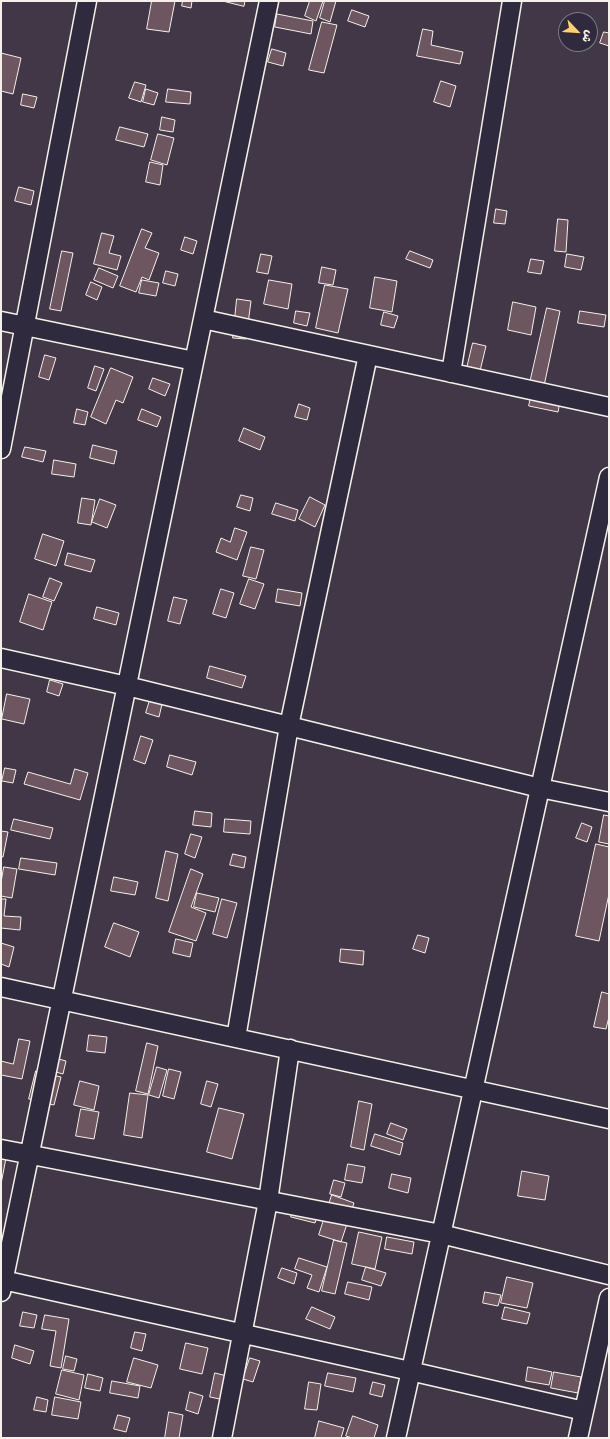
<!DOCTYPE html>
<meta charset="utf-8">
<style>
body{margin:0}
#map{position:relative;width:610px;height:1439px;overflow:hidden;background:#423747;font-family:Mali,"Playpen Sans Arabic",sans-serif}
canvas{display:block}
.frame{position:absolute;inset:0;border:2px solid #f4f1e8;pointer-events:none}
.north{position:absolute;left:558px;top:12px;width:40px;height:40px;box-sizing:border-box;background:#2f2a3d;border:1px solid #7e7a81;border-radius:50%;rotate:115deg;font-size:11px;font-weight:700;line-height:16px;text-align:center;color:#f4f1e8}
.north::after{content:'';display:block;margin:auto;width:14px;height:18px;background:#ffd166;clip-path:polygon(50% 0,100% 100%,50% 72%,0 100%)}
</style>
<div id="map">
<canvas width="610" height="1439"></canvas>
<div class="frame"></div>
<div class="north">ش</div>
</div>
<script>
const g = document.querySelector('canvas').getContext('2d');
g.lineJoin = 'round';
function paint(path, color) { g.fillStyle = color; g.fill(path, 'evenodd'); }
function stroke(path, color, width, dash) { g.strokeStyle = color; g.lineWidth = width; g.lineCap = dash ? 'butt' : 'round'; g.setLineDash(dash || []); g.stroke(path); }
const building = new Path2D(`
 M152 1H175L169 32 147 29Z
 M183 1H192L191 8 182 6Z
 M223 1H245L244 6Z
 M310 1H323L316 21 305 16Z
 M325 1H336L330 22 320 18Z
 M352 10 369 16 365 27 348 21Z
 M277 14 313 21 311 34 275 27Z
 M322 22 337 25 324 73 309 70Z
 M423 29 433 31 431 45 463 52 460 64 417 56Z
 M604 32 609 33V46L600 43Z
 M272 49 286 53 283 66 268 62Z
 M1 53 21 58 13 94 1 91Z
 M441 81 456 86 450 107 434 102Z
 M135 82 146 85 141 102 129 98Z
 M146 89 158 93 154 105 143 102Z
 M168 89 191 92 190 104 166 102Z
 M23 94 37 97 34 108 21 105Z
 M162 117 175 120 173 132 160 130Z
 M120 127 148 134 144 147 116 140Z
 M158 134 174 138 167 165 151 160Z
 M150 162 163 165 160 185 146 182Z
 M19 187 34 191 31 205 15 201Z
 M496 209 507 211 505 224 494 223Z
 M558 219 568 220 566 252 555 251Z
 M142 229 152 233 145 248 159 253 149 280 142 277 136 292 120 286Z
 M102 233 114 236 109 253 121 256 117 270 94 264Z
 M185 237 197 241 193 254 181 250Z
 M62 251 73 253 61 311 50 309Z
 M410 251 433 260 430 268 406 259Z
 M261 254 272 256 268 274 257 272Z
 M567 254 584 257 581 270 565 267Z
 M531 259 544 261 541 274 528 272Z
 M322 267 336 270 333 285 319 283Z
 M99 268 118 276 113 288 94 280Z
 M166 271 178 274 175 286 163 283Z
 M375 277 397 281 392 312 370 308Z
 M142 280 159 283 156 296 139 293Z
 M269 280 292 284 288 309 264 304Z
 M91 282 102 287 97 300 86 295Z
 M325 285 348 289 338 333 316 328Z
 M237 299 251 301 246 339 233 338Z
 M513 302 536 307 531 335 508 330Z
 M547 308 560 311 544 386 530 383Z
 M296 311 310 313 307 326 294 323Z
 M580 311 606 315 604 327 578 323Z
 M384 312 398 316 394 328 381 325Z
 M473 343 486 346 480 371 467 368Z
 M45 355 56 358 49 380 39 377Z
 M95 366 104 369 96 391 88 388Z
 M111 368 133 377 123 403 116 400 106 424 91 417Z
 M153 378 170 384 165 396 149 389Z
 M532 392 561 397 558 412 529 406Z
 M299 404 310 408 307 420 295 417Z
 M77 409 88 412 85 425 74 423Z
 M142 409 161 417 157 427 138 420Z
 M244 428 265 437 260 450 239 441Z
 M93 445 117 451 114 464 90 458Z
 M25 447 46 451 43 462 22 457Z
 M54 460 76 464 74 477 52 474Z
 M241 495 253 498 250 511 237 507Z
 M310 497 325 505 315 527 299 519Z
 M82 498 95 500 91 525 78 523Z
 M100 499 116 505 107 528 92 522Z
 M276 503 298 510 295 521 272 514Z
 M235 528 247 532 237 560 216 552 221 538 230 542Z
 M43 534 64 541 56 566 35 559Z
 M251 547 264 550 256 579 243 576Z
 M68 553 95 560 91 572 65 565Z
 M50 578 62 583 54 601 43 597Z
 M249 579 264 584 255 609 240 604Z
 M221 589 234 593 226 618 213 614Z
 M278 589 302 593 300 606 276 602Z
 M29 594 52 602 43 630 20 622Z
 M174 597 187 600 180 624 168 621Z
 M97 607 119 613 116 625 94 619Z
 M210 666 246 676 242 688 207 678Z
 M50 680 63 684 59 696 47 692Z
 M7 694 30 699 24 724 2 719Z
 M150 700 162 704 159 717 146 713Z
 M141 736 153 740 145 764 134 760Z
 M170 755 196 762 192 775 167 767Z
 M5 768 16 770 13 783 2 781Z
 M75 769 88 773 80 800 24 784 28 772 70 784Z
 M195 811 212 813 211 827 193 825Z
 M604 815 609 816V844L599 842Z
 M14 819 53 828 50 839 11 830Z
 M225 819 251 821 250 834 224 832Z
 M582 823 592 827 587 842 576 838Z
 M1 831 8 832 3 857H1Z
 M191 834 202 837 195 858 185 854Z
 M596 844 609 847V894L599 941 576 936Z
 M166 851 178 854 168 901 156 898Z
 M233 854 246 857 244 868 230 865Z
 M21 858 57 863 55 875 19 869Z
 M4 867 17 869 12 898 1 896V883Z
 M191 869 203 874 191 907 206 913 196 941 169 932Z
 M114 877 138 882 135 895 111 891Z
 M197 893 219 898 215 912 194 907Z
 M1 899H6L4 916 21 917 20 930 1 928Z
 M222 899 237 903 227 938 213 934Z
 M114 923 139 932 130 957 105 947Z
 M418 935 429 938 425 953 413 949Z
 M176 939 193 943 190 957 173 953Z
 M1 943 14 947 9 967 1 964Z
 M341 949 364 951 363 965 340 962Z
 M602 992 609 994V1017L606 1029 594 1027Z
 M89 1035 107 1037 105 1053 87 1051Z
 M19 1039 30 1041 22 1079 1 1075V1061L13 1064Z
 M147 1043 158 1046 148 1094 136 1091Z
 M55 1058 66 1061 63 1074 52 1071Z
 M157 1067 167 1070 159 1098 149 1095Z
 M169 1069 181 1072 174 1099 163 1096Z
 M36 1071 61 1077 54 1105 29 1099Z
 M80 1081 99 1086 94 1110 74 1105Z
 M207 1081 218 1084 211 1107 201 1104Z
 M130 1093 148 1095 142 1138 124 1135Z
 M359 1101 372 1104 364 1150 351 1147Z
 M219 1108 244 1114 232 1159 207 1152Z
 M81 1109 99 1112 94 1139 76 1136Z
 M391 1123 407 1129 403 1140 387 1134Z
 M375 1134 403 1143 400 1155 371 1146Z
 M1 1157 6 1158 1 1184Z
 M348 1164 365 1167 362 1183 345 1180Z
 M522 1171 549 1176 545 1200 518 1196Z
 M392 1174 411 1178 408 1193 389 1188Z
 M334 1180 345 1183 341 1197 330 1194Z
 M332 1195 354 1203 341 1242 319 1235Z
 M294 1203 319 1210 315 1223 291 1217Z
 M359 1232 382 1237 375 1269 352 1264Z
 M387 1237 414 1242 412 1254 385 1249Z
 M334 1240 347 1243 335 1294 322 1291Z
 M299 1258 327 1267 319 1292 307 1288 312 1275 295 1269Z
 M366 1267 386 1273 381 1286 362 1280Z
 M282 1268 297 1273 294 1284 278 1278Z
 M507 1277 533 1283 527 1308 501 1303Z
 M348 1282 372 1287 369 1300 345 1294Z
 M485 1292 501 1295 498 1306 483 1303Z
 M312 1307 335 1317 330 1329 306 1319Z
 M505 1307 530 1313 527 1324 502 1319Z
 M23 1312 37 1315 34 1328 20 1326Z
 M45 1315 69 1319 61 1368 50 1366 56 1331 42 1329Z
 M135 1332 146 1334 142 1351 131 1348Z
 M186 1343 208 1348 202 1374 180 1369Z
 M15 1345 34 1351 30 1364 12 1358Z
 M66 1356 77 1359 74 1371 63 1369Z
 M134 1358 158 1365 151 1388 127 1382Z
 M250 1358 260 1361 253 1382 243 1379Z
 M528 1367 552 1372 549 1385 526 1381Z
 M62 1370 84 1375 79 1400 56 1394Z
 M554 1372 581 1377 578 1393 551 1388Z
 M215 1373 239 1379 234 1402 210 1397Z
 M328 1373 356 1378 353 1392 325 1386Z
 M88 1374 103 1378 100 1391 85 1388Z
 M112 1381 140 1386 138 1398 110 1393Z
 M309 1382 321 1384 317 1410 305 1409Z
 M373 1382 385 1385 382 1397 370 1394Z
 M190 1392 203 1396 198 1414 186 1410Z
 M37 1397 48 1400 46 1412 34 1410Z
 M55 1397 81 1402 78 1419 52 1415Z
 M169 1412 183 1415 179 1438H165Z
 M118 1415 130 1418 126 1432 114 1429Z
 M353 1416 378 1425 374 1438H352L346 1436Z
 M319 1421 344 1428 341 1438H315Z`);
const minor = new Path2D(`
 M203 319 609 407
 M1 321 194 361
 M451 373 512 1
 M1 449 87 1
 M1 658 127 686 540 788 609 802
 M1 987 609 1119
 M236 1038 289 726 368 355
 M1 1149 441 1234 609 1275
 M3 1280 410 1371 584 1411
 M1 1292 269 1
 M222 1438 268 1201 290 1049
 M396 1438 609 477
 M578 1438 609 1298`);
paint(building, '#6d565f');
stroke(building, '#f4f1e8', 1);
stroke(minor, '#f4f1e8', 21);
stroke(minor, '#2f2a3d', 18);
</script>
